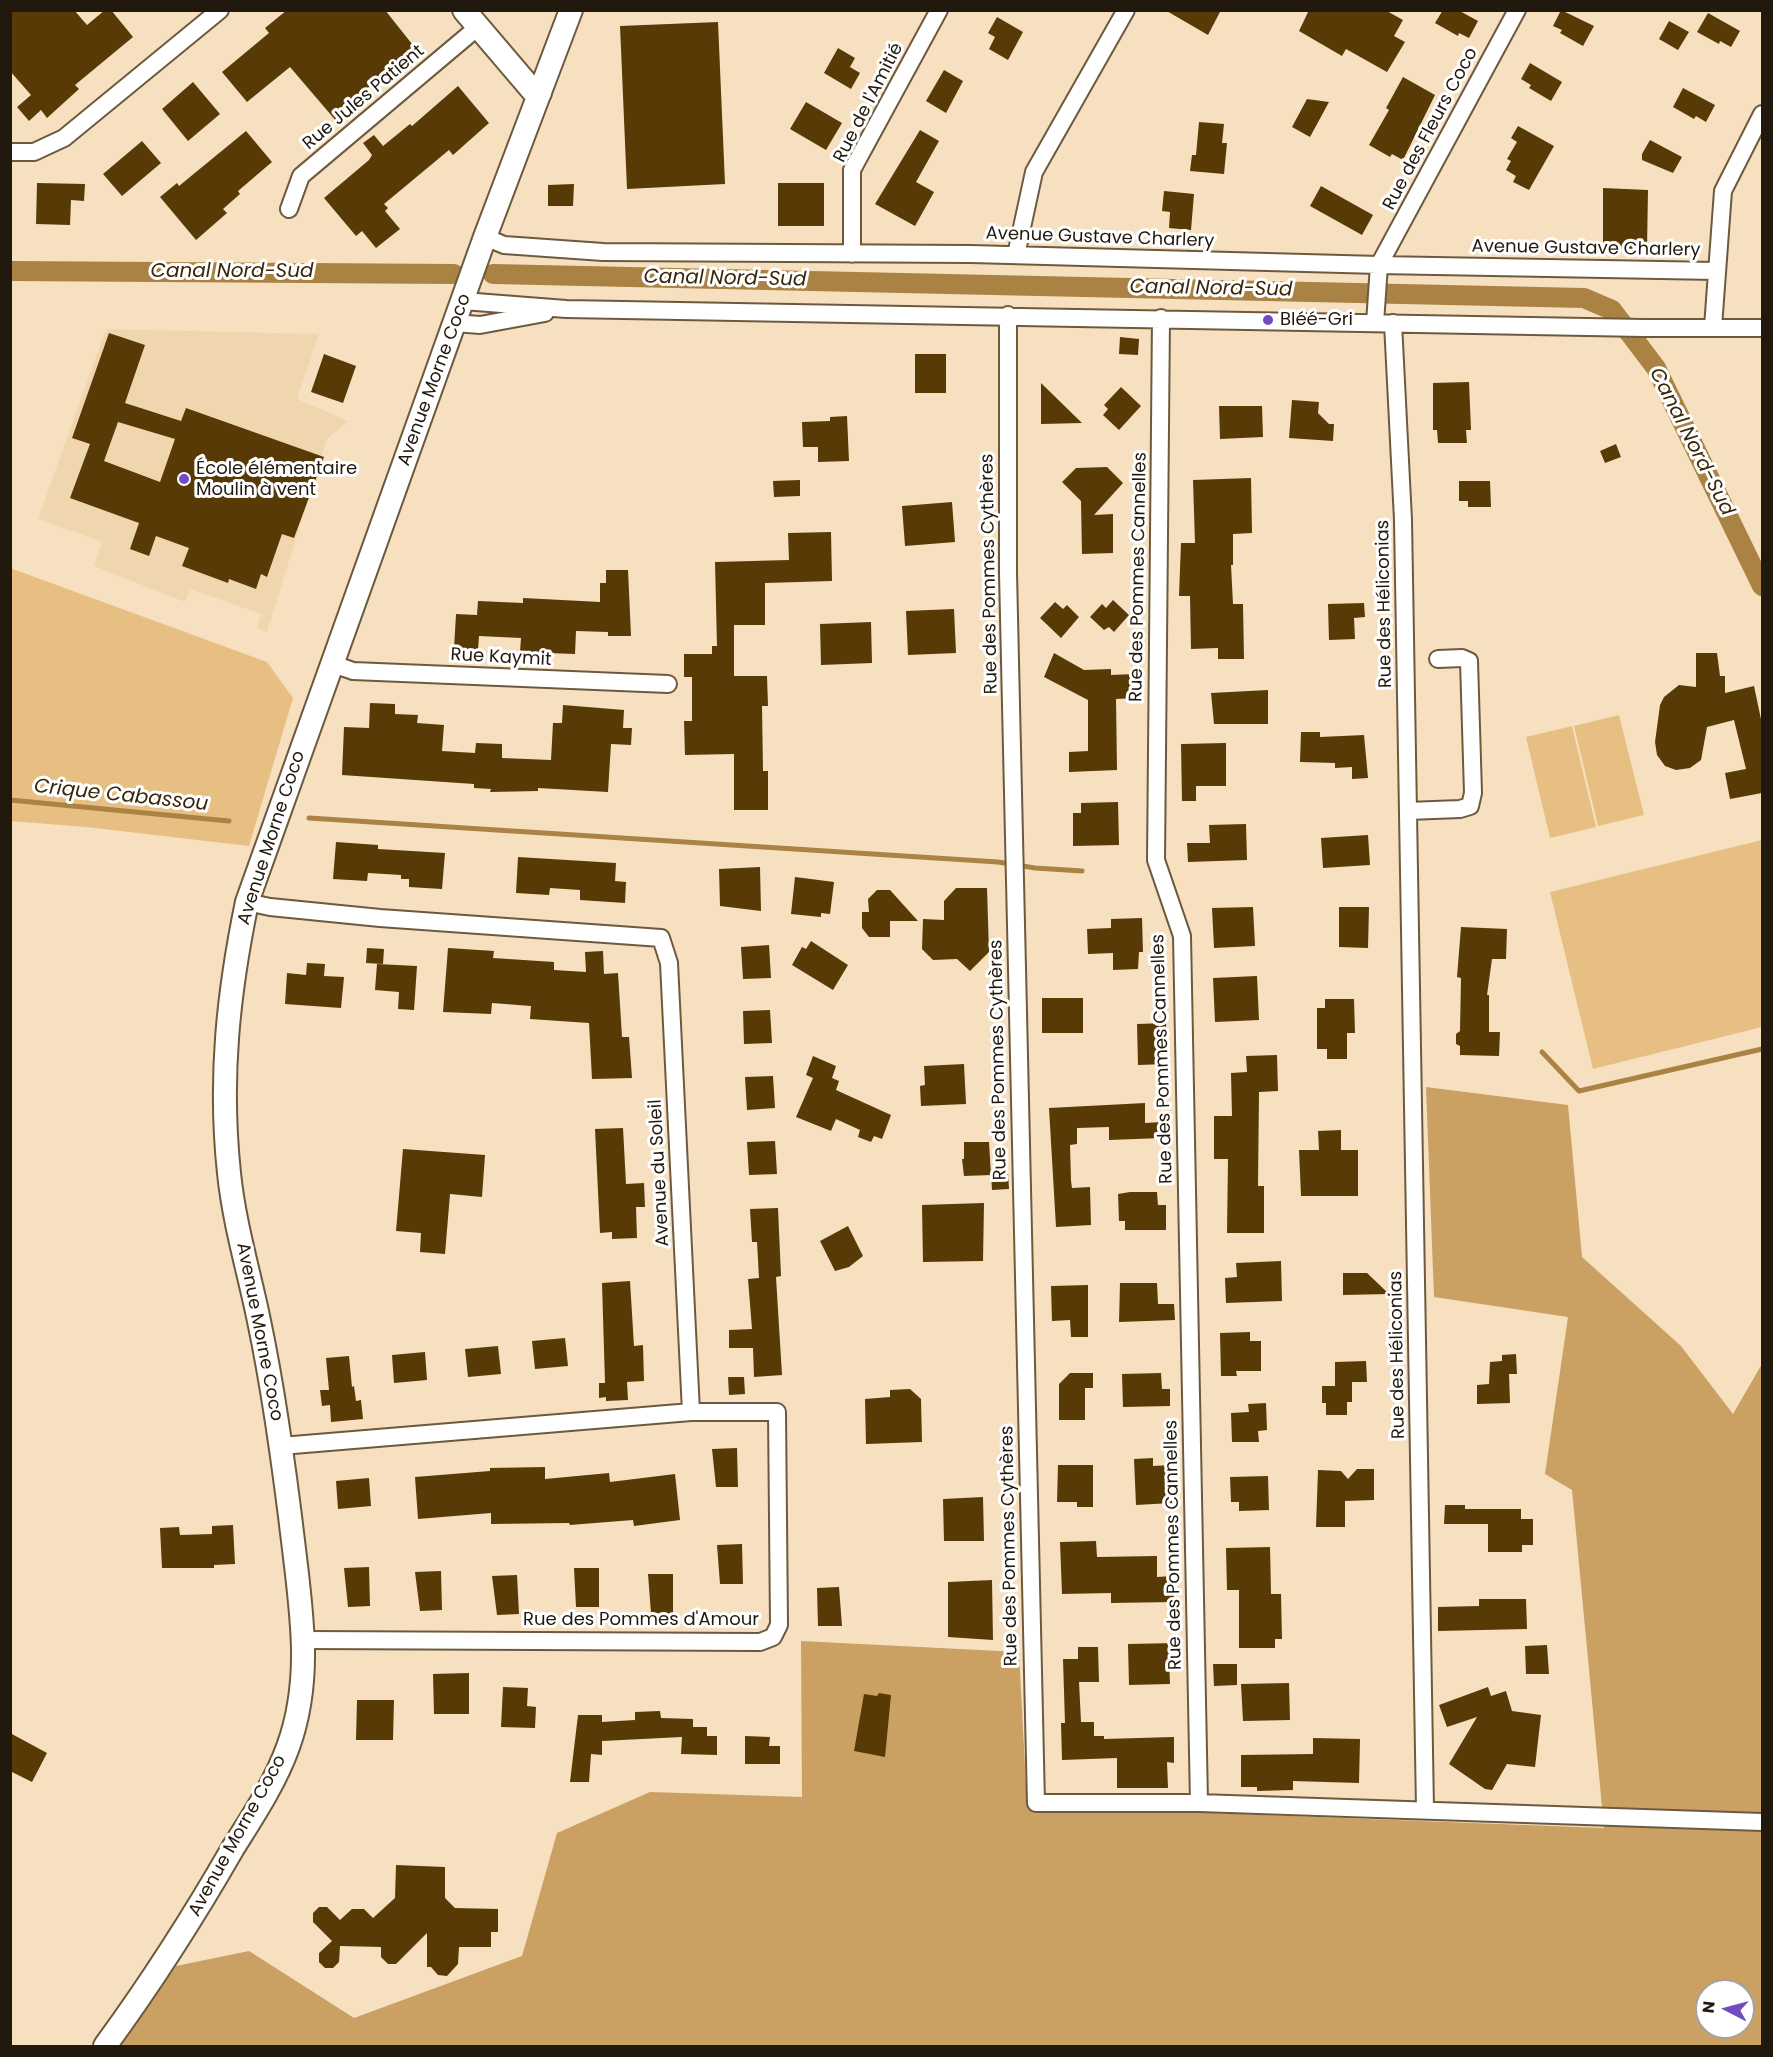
<!DOCTYPE html>
<meta charset="utf-8">
<style>
body{margin:0}
#map{position:relative;width:1773px;height:2057px;overflow:hidden;background:#f6e0c0;font-family:Poppins,sans-serif}
canvas{display:block}
.frame{position:absolute;inset:0;border:12px solid #21190d;pointer-events:none}
.north{position:absolute;left:1695px;top:1979px;width:60px;height:60px;box-sizing:border-box;background:#fff;border:2px solid #a6a39e;border-radius:50%;rotate:276deg;font-size:16px;font-weight:700;line-height:24px;text-align:center;color:#21190d}
.north::after{content:'';display:block;margin:auto;width:21px;height:27px;background:#724bc3;clip-path:polygon(50% 0,100% 100%,50% 72%,0 100%)}
</style>
<div id="map">
<canvas width="1773" height="2057"></canvas>
<div class="frame"></div>
<div class="north">N</div>
</div>
<script>
const g = document.querySelector('canvas').getContext('2d');
g.lineJoin = 'round';
function paint(path, color) { g.fillStyle = color; g.fill(path, 'evenodd'); }
function stroke(path, color, width, dash) { g.strokeStyle = color; g.lineWidth = width; g.lineCap = dash ? 'butt' : 'round'; g.setLineDash(dash || []); g.stroke(path); }
function label(font, color, halo, rows, align = 'center') {
  g.font = font + ' Poppins,sans-serif'; g.lineWidth = 6; g.setLineDash([]); g.textBaseline = 'middle'; g.strokeStyle = halo; g.fillStyle = color; for (const [text, x, y, turn = 0] of rows) {
    g.save(); g.translate(x, y); g.rotate((+turn || 0) * Math.PI / 180); g.textAlign = isNaN(turn) ? turn : align; if (halo) g.strokeText(text, 0, 0); g.fillText(text, 0, 0); g.restore();
  }
}
const built = new Path2D(`
 M106 329 319 334 297 399 348 421 327 439 267 632 257 628 261 614 190 589 185 602 94 566 102 542 38 519Z`);
const green = new Path2D(`
 M10 568 267 662 293 698 249 846 86 827 11 821Z
 M1619 715 1644 815 1598 826 1574 726Z
 M1572 726 1596 827 1550 838 1526 737Z
 M1762 840V1027L1593 1069 1550 892Z`);
const forest = new Path2D(`
 M1426 1087 1568 1105 1582 1257 1681 1346 1733 1414 1762 1364V2046H120L176 1966 249 1951 354 2018 522 1956 557 1833 650 1792 802 1797 801 1641 1019 1652 1027 1806 1604 1828 1572 1490 1545 1474 1568 1317 1434 1297ZM1707 1991H1743V2027H1707Z`);
const stream = new Path2D(`
 M10 800 229 821
 M309 818 998 862 1035 868 1082 871
 M1542 1052 1579 1091 1762 1049`);
const canal = new Path2D(`
 M10 271 454 274
 M493 274 1584 298 1612 310 1656 368 1762 586`);
const building = new Path2D(`
 M10 10H74L87 25 105 10H111L133 37 75 85 79 89 47 118 41 110 29 121 17 107 31 95 10 71Z
 M287 10H385L416 49 364 91 368 96 337 122 290 67 247 102 222 72 269 33 265 28Z
 M1165 10H1221L1208 35Z
 M1309 10H1385L1403 20 1394 36 1405 42 1387 72 1346 49 1342 56 1299 31Z
 M1443 10H1458L1478 21 1469 38 1459 33 1458 36 1435 23Z
 M1561 10 1594 26 1583 46 1560 33 1562 30 1553 26Z
 M1708 13 1740 31 1731 47 1720 41 1719 44 1697 32Z
 M997 17 1023 32 1008 60 989 49 995 37 988 33Z
 M1669 21 1689 32 1678 50 1659 39Z
 M718 22 725 184 627 189 620 26Z
 M838 48 855 58 850 67 860 73 851 89 824 73Z
 M1530 63 1562 82 1551 101 1529 88 1531 85 1521 79Z
 M944 70 963 81 946 113 926 101Z
 M1403 77 1435 95 1403 160 1392 154 1390 157 1369 145 1389 110 1386 108Z
 M193 82 220 114 188 141 162 109Z
 M458 86 489 123 453 155 449 150 384 204 388 208 385 211 400 229 376 248 362 231 356 236 324 198 369 160 372 155 363 143 374 135 383 146 410 124 412 126Z
 M1683 88 1715 105 1706 122 1696 116 1694 119 1673 107Z
 M1307 99 1329 102 1310 137 1292 127Z
 M806 102 842 123 826 150 790 129Z
 M1199 122 1224 124 1222 143H1227L1224 174 1190 171 1192 155H1196Z
 M1518 126 1554 146 1529 190 1513 182 1516 176 1506 170 1511 161 1507 159 1517 142 1511 138Z
 M920 130 939 141 916 182 934 192 915 226 875 204Z
 M246 131 272 162 238 191 240 194 223 209 227 213 196 240 160 197 177 183 179 186Z
 M1650 140 1682 157 1673 173 1642 160V154Z
 M142 141 161 163 122 196 103 174Z
 M37 183 85 184 84 201 71 200 70 225 36 224Z
 M778 183H824V226H778Z
 M574 184 573 206H548V185Z
 M1321 186 1373 215 1362 235 1310 206Z
 M1603 188 1648 190 1647 249 1603 248Z
 M1164 191 1194 194 1191 230 1169 228 1170 212 1162 211Z
 M109 333 145 345 125 403 181 421 186 408 324 457 294 538 282 534 267 577 261 574 256 589 229 579 228 583 182 566 189 548 156 536 149 556 130 549 139 523 70 498 90 444 72 438ZM118 422 175 439 160 482 104 461Z
 M1120 337 1139 339 1138 355 1119 354Z
 M324 354 356 366 343 403 311 392Z
 M915 354H946V393H915Z
 M1469 382 1471 430H1466L1467 443H1438L1437 430H1433V383Z
 M1041 383 1082 423 1041 424Z
 M1121 387 1141 406 1119 430 1103 415 1108 409 1104 405Z
 M1292 400 1319 402 1318 413 1329 424H1334L1333 441 1289 438Z
 M1219 406H1262L1263 437 1220 439Z
 M847 416 849 461 818 462V447H803L802 422 830 421V417Z
 M1616 444 1621 457 1605 463 1600 451Z
 M1107 467 1123 483 1094 515 1113 514V553L1082 554 1081 501 1062 482 1076 468Z
 M1251 478 1252 533 1233 534V565H1231L1233 604H1243L1244 659H1218V648L1191 649 1190 596H1179L1181 543H1195L1193 480Z
 M800 480V496L774 497 773 481Z
 M1459 481H1490L1491 507H1468V501H1459Z
 M952 502 955 542 905 546 902 506Z
 M831 532 832 581 765 583V625H734V676H767L768 706H762L763 771H768V810H734V754L685 755 684 721H692V677H684V654H712V646H717L715 562 789 560 788 533Z
 M606 570H628L631 636H608V632L576 631 575 654 520 652 521 638 479 636 478 650 454 649 456 614 477 615 478 601 523 603V598L600 602V583H606Z
 M1113 600 1129 615 1114 632 1109 627 1104 630 1090 617 1102 604 1106 608Z
 M1055 602 1063 609 1067 605 1079 617 1061 638 1040 618Z
 M1364 603 1365 617 1354 618 1355 639 1329 640 1328 604Z
 M954 609 956 653 908 655 906 611Z
 M871 622 872 663 821 665 820 624Z
 M1054 653 1084 670 1111 669V675L1135 674 1136 698 1116 699 1117 770 1069 772V752L1088 751V700L1044 677Z
 M1696 653H1717L1720 676H1725V693L1754 686 1762 724V793L1730 799 1725 773 1746 769 1734 720 1707 727 1701 760 1690 768 1676 770 1665 766 1657 755 1655 742 1660 705 1664 697 1679 685 1696 687Z
 M1268 690V724H1214L1211 693Z
 M370 703 395 704V714L418 715 417 723 444 725 442 751 475 753 476 743 502 744V758L551 760 553 723H562L563 705 624 710 623 728H632L631 745 611 744 608 792 538 788V791L490 792 491 789 474 788V784L342 775 344 727 369 728Z
 M1301 732H1320V737L1364 735 1368 778 1352 779V767L1335 768V763L1300 762Z
 M1226 743V786H1196V801H1182L1181 744Z
 M1118 802 1119 845 1073 846V813H1081V803Z
 M1246 824 1247 860 1188 862 1187 843H1210L1209 825Z
 M1368 835 1370 865 1323 868 1321 838Z
 M336 842 378 845V849L445 853 442 889 409 887V879H401V875L368 873 367 881 333 879Z
 M518 857 616 863 615 881 626 882 625 903 580 900V890L550 888 549 895 516 893Z
 M760 867 761 911 720 906 719 869Z
 M795 877 834 882 830 914 821 913V917L791 914Z
 M956 888H987L989 952 970 971 957 959 933 960 922 949 923 919 944 920V901Z
 M877 890H890L918 921H890V937H869L862 928V912H869L868 899Z
 M1253 907 1255 946 1214 948 1212 908Z
 M1339 907H1369L1368 948 1339 947Z
 M1142 918 1143 952H1139L1138 969 1113 970V953L1088 954 1087 929 1111 928V919Z
 M1461 927 1507 929 1506 959H1492L1487 995H1489V1032H1500L1499 1056 1460 1055V1046L1456 1044V1034L1460 1031 1461 978 1457 977Z
 M811 941 848 965 833 990 792 965 802 947 806 949Z
 M769 945 771 978 743 979 741 947Z
 M367 948 384 949 383 964 366 963Z
 M448 948 494 951 493 958 554 962V970L586 972 585 952 603 951 604 974 618 973 622 1037H629L632 1078 592 1079 589 1023 530 1019 531 1006 492 1003 491 1014 443 1012Z
 M307 963 325 964 324 976 344 977 341 1008 285 1004 287 973 306 975Z
 M377 964 417 966 414 1010 398 1009 399 992 375 990Z
 M1257 976 1259 1020 1215 1022 1213 978Z
 M1042 998H1083V1033H1042Z
 M1325 999H1354L1355 1033H1347V1059H1327V1049H1317V1008H1325Z
 M770 1010 772 1043 744 1044 743 1011Z
 M1166 1023 1167 1064 1138 1065 1137 1024Z
 M1277 1055 1278 1091 1259 1092 1258 1186H1264V1233H1227L1228 1159H1214V1116H1232L1231 1073 1247 1072 1246 1056Z
 M813 1056 836 1066 832 1078 839 1081 836 1090 891 1115 882 1139 874 1136 871 1142 858 1137 860 1130 836 1119 831 1131 796 1117 813 1078 806 1075Z
 M964 1064 966 1104 921 1106 920 1086 925 1085 924 1066Z
 M773 1076 775 1108 747 1110 745 1077Z
 M1145 1103V1123L1162 1122V1138L1109 1140V1127L1077 1128V1144L1070 1145 1071 1181 1072 1188 1090 1187 1091 1225 1056 1227 1049 1108Z
 M623 1128 626 1184 644 1183 645 1207H636L637 1238 612 1239V1232L600 1233 595 1129Z
 M1341 1130V1150H1358V1196H1301L1299 1150H1319L1318 1131Z
 M775 1141 777 1174 749 1175 747 1142Z
 M964 1142H989L991 1175 964 1176 962 1159H964Z
 M403 1149 485 1155 482 1197 450 1194 445 1254 420 1252 421 1233 396 1231Z
 M991 1173H1008L1009 1189 992 1190Z
 M1130 1192H1157L1158 1205H1166V1230H1125V1221H1119L1118 1194Z
 M984 1203 983 1261 923 1262 922 1205Z
 M778 1208 781 1276 776 1277 782 1375 754 1377 753 1348H729V1330L752 1329 748 1279 759 1278 757 1242H752L750 1209Z
 M848 1226 863 1256 849 1267 835 1271 820 1241Z
 M1281 1261 1282 1301 1226 1303 1225 1278 1237 1277 1236 1263Z
 M1343 1273H1367L1389 1294 1343 1295Z
 M630 1281 634 1346 643 1345 644 1381 627 1382 628 1400 606 1401V1397L599 1398V1383H605L602 1283Z
 M1120 1283H1157L1158 1304H1174L1175 1320 1119 1322Z
 M1088 1285V1337H1071L1070 1320 1052 1321 1051 1286Z
 M1250 1332V1341H1261V1371H1236L1237 1376H1221L1220 1333Z
 M565 1338 568 1366 535 1369 532 1341Z
 M498 1346 501 1374 468 1377 465 1349Z
 M425 1352 427 1380 394 1383 392 1355Z
 M1516 1354 1517 1374H1509L1510 1403 1477 1404V1385L1489 1384 1490 1362 1502 1361V1355Z
 M349 1356 352 1387 354 1386 356 1401 361 1400 363 1419 331 1422 330 1405 322 1406 320 1390H329L326 1358Z
 M1366 1361 1367 1382H1352V1402H1347V1415H1326V1403H1322V1386H1335V1362Z
 M1070 1373H1093V1388H1085V1420H1059V1384Z
 M1161 1373 1162 1389H1170V1406L1123 1407 1122 1374Z
 M728 1377H744L745 1394 729 1395Z
 M910 1389 921 1399 922 1442 866 1444 865 1399 890 1397V1390Z
 M1266 1403 1267 1430 1258 1431 1259 1442H1232L1231 1413 1249 1412 1248 1404Z
 M737 1448 738 1487H716L712 1449Z
 M1153 1458V1466L1171 1465 1172 1503 1136 1505 1134 1459Z
 M1058 1465H1093V1507H1077V1502H1057Z
 M545 1467V1479L609 1473 610 1482 675 1474 680 1520 634 1526 633 1520 570 1525 569 1523 491 1524V1513L418 1519 415 1477 490 1471V1468Z
 M1357 1469H1374V1500L1345 1501V1527H1316L1318 1470 1341 1471 1348 1479Z
 M1268 1476 1269 1510 1239 1511V1502H1231L1230 1477Z
 M369 1478 371 1506 338 1509 336 1481Z
 M983 1497 984 1541H944L943 1499Z
 M1445 1505H1465V1509H1521V1519H1533V1545H1522V1552H1488V1524H1444Z
 M233 1525 235 1564 214 1565V1568H162L160 1528 179 1527 180 1535 212 1534V1526Z
 M1096 1541 1097 1557 1157 1556V1577L1173 1576 1174 1602 1111 1603V1593L1062 1594 1060 1542Z
 M742 1544 743 1584H720L717 1545Z
 M1270 1547 1271 1594H1281L1282 1639H1275V1648H1239V1590H1227L1226 1548Z
 M369 1567 370 1606 348 1607 344 1568Z
 M574 1568H599V1607H576Z
 M441 1571 442 1610 420 1611 415 1572Z
 M648 1574H673V1614L651 1613Z
 M517 1575 519 1614 497 1615 492 1576Z
 M992 1580 993 1640 948 1637V1582Z
 M839 1587 842 1626H818L817 1588Z
 M1479 1599H1526L1527 1629 1438 1631V1607L1479 1606Z
 M1176 1643V1659H1169L1170 1684 1129 1685 1128 1644Z
 M1547 1645 1549 1674H1526L1525 1646Z
 M1078 1647H1098L1099 1682H1079L1081 1722H1094V1736H1104V1739L1174 1737V1763L1167 1762 1168 1788H1117V1758L1062 1760 1061 1723H1065L1063 1659H1078Z
 M1213 1664H1237V1685L1214 1686Z
 M469 1673V1714H434L433 1674Z
 M1289 1683 1290 1720 1243 1721 1241 1684Z
 M503 1687 528 1688 527 1706 536 1707 535 1728 501 1727Z
 M1488 1687 1491 1696 1506 1691 1512 1711 1541 1715 1535 1767 1507 1764 1492 1790 1485 1789 1449 1764 1477 1717 1447 1727 1439 1705Z
 M879 1693 891 1695 885 1757 854 1751 864 1694 877 1696Z
 M357 1700H394L393 1740H356Z
 M660 1711 661 1718 693 1719V1727H707V1736H717V1755L681 1754 682 1737 602 1741V1755L591 1754 589 1782H570L578 1715H602V1722L635 1720V1712Z
 M10 1733 47 1753 32 1782 10 1771Z
 M745 1736 770 1737 769 1746H780V1764H745Z
 M1313 1738 1360 1739 1359 1783 1293 1781V1790L1257 1791V1787H1241V1755L1313 1754Z
 M396 1865 445 1867V1898L455 1908 498 1909V1932H491V1947H459L458 1964 447 1976 438 1975 431 1967H427V1933L396 1964H388L381 1957V1947L340 1946 339 1962 333 1968H325L319 1962V1953L332 1941 313 1922V1913L319 1907H327L340 1920 352 1909H364L373 1918 395 1898Z`);
const street = new Path2D(`
 M10 152H34L64 138 220 10
 M289 209 301 176 478 27
 M485 237 504 245 603 252 971 254 1379 265 1716 271
 M852 254V170L939 10
 M1016 255 1034 172 1126 10
 M463 301 566 309 1644 328H1762
 M1008 315V573L1036 1803H1199L1762 1822
 M1161 318 1156 860 1182 936 1199 1803
 M455 323 480 325 545 313
 M1375 323 1379 265 1517 10
 M1393 323 1403 520 1425 1809
 M1713 327 1723 191 1762 114
 M333 664 353 671 668 684
 M1408 811 1460 809 1470 806 1473 793 1469 661 1462 658 1438 659
 M247 902 270 907 380 918 661 938 669 963 691 1412
 M281 1446 691 1412H777L779 1625 773 1637 760 1642 305 1640`);
const secondary = new Path2D(`
 M464 10 533 91 540 93
 M105 2046C151 1983 194 1916 233 1848 253 1816 275 1783 288 1747 312 1681 302 1616 294 1549 285 1473 275 1397 259 1321 249 1272 234 1223 229 1173 219 1079 228 994 247 902L485 237 571 10`);
const markers = [
 [1268,320,6,"#724bc3"],
 [184,479,6,"#724bc3"]
];
const streetNames = [
 ["Rue Jules Patient",364,98,-40],
 ["Rue de l'Amitié",869,103,-63],
 ["Rue des Fleurs Coco",1431,129,-62],
 ["Avenue Gustave Charlery",1100,238,2],
 ["Avenue Gustave Charlery",1586,249,1],
 ["Avenue Morne Coco",435,380,-70],
 ["Rue des Pommes Cythères",990,574,-91],
 ["Rue des Pommes Cannelles",1139,577,-89],
 ["Rue des Héliconias",1385,604,-91],
 ["Rue Kaymit",501,658,3],
 ["Avenue Morne Coco",272,838,-72],
 ["Rue des Pommes Cannelles",1163,1059,-92],
 ["Rue des Pommes Cythères",999,1060,-91],
 ["Avenue du Soleil",660,1173,-93],
 ["Avenue Morne Coco",259,1332,79],
 ["Rue des Héliconias",1398,1355,-91],
 ["Rue des Pommes Cannelles",1174,1545,-91],
 ["Rue des Pommes Cythères",1010,1546,-91],
 ["Rue des Pommes d'Amour",641,1620],
 ["Avenue Morne Coco",238,1836,-61]
];
const poiNames = [
 ["Bléé-Gri",1280,320],
 ["École élémentaire",196,469],
 ["Moulin à vent",196,490]
];
const waterNames = [
 ["Canal Nord-Sud",232,272],
 ["Canal Nord-Sud",725,279,1],
 ["Canal Nord-Sud",1211,289,1],
 ["Canal Nord-Sud",1691,442,63],
 ["Crique Cabassou",121,796,6]
];
paint(built, '#f0d6af');
paint(green, '#e7bf83');
paint(forest, '#caa163');
stroke(stream, '#aa8244', 5);
stroke(canal, '#aa8244', 20);
paint(building, '#573a05');
stroke(street, '#6d5a3e', 20);
stroke(secondary, '#6d5a3e', 26);
stroke(street, '#fff', 16);
stroke(secondary, '#fff', 22);
for (const [x, y, r, color] of markers) { const dot = new Path2D(); dot.arc(x, y, r, 0, 2 * Math.PI); g.fillStyle = color; g.fill(dot); stroke(dot, '#fff', 2); }
label('18px', '#21190d', '#fff', streetNames);
label('18px', '#21190d', '#fff', poiNames, 'left');
label('italic 20px', '#38270a', '#fff', waterNames);
</script>
